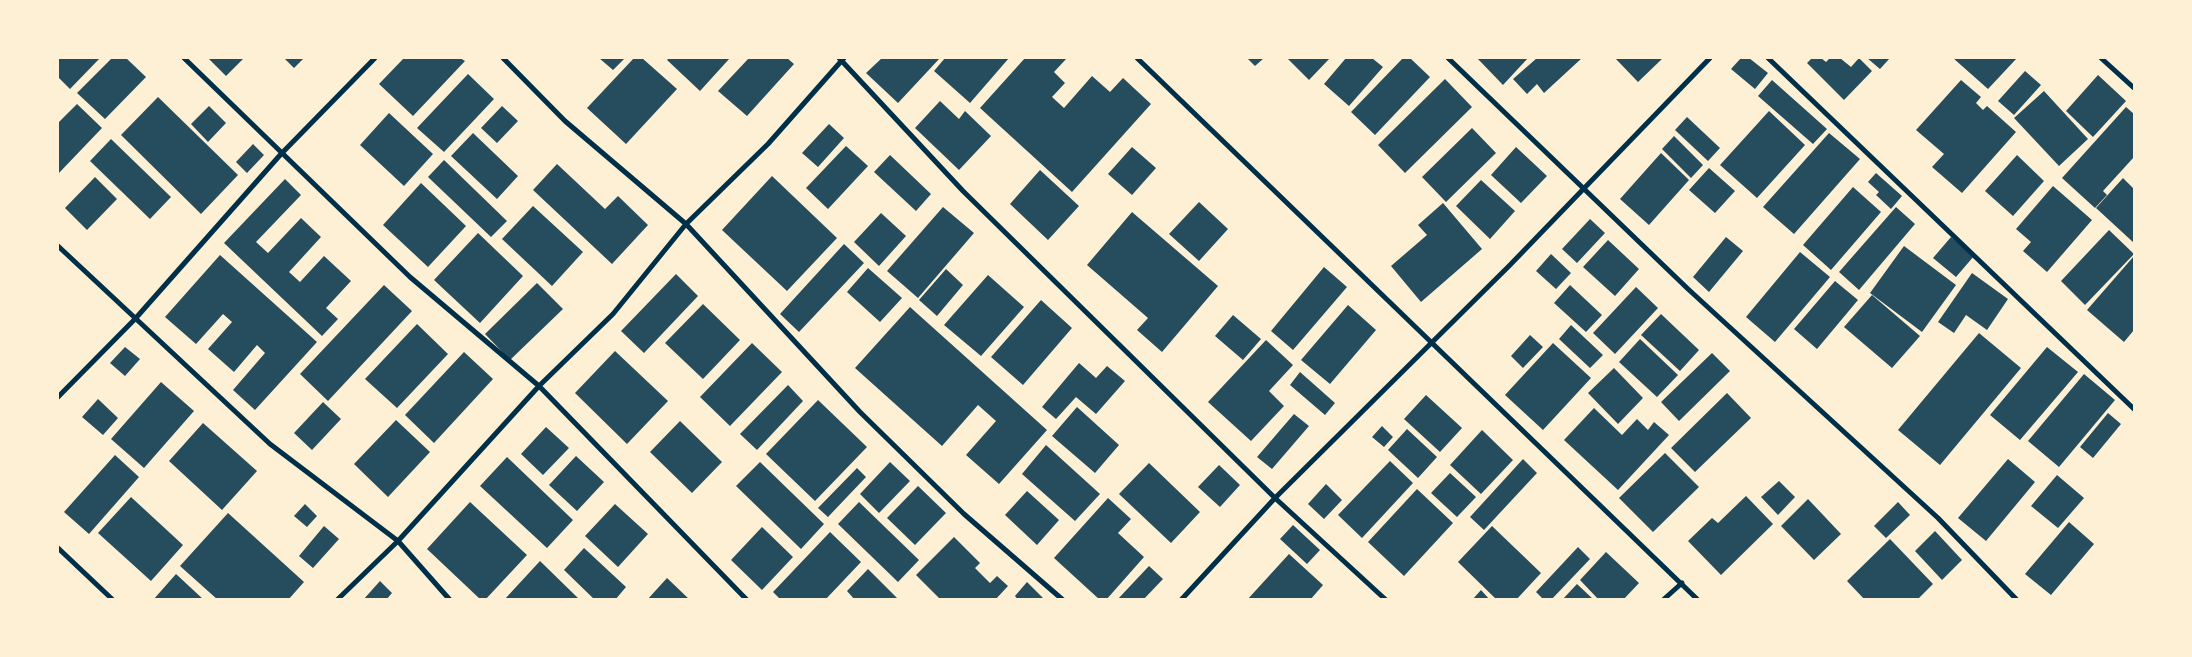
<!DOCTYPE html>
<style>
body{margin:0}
#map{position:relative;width:2192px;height:657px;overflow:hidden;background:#fdf0d5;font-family:Roboto,sans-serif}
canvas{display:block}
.frame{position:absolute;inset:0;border:59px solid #fdf0d5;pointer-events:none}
</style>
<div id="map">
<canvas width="2192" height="657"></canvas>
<div class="frame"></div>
</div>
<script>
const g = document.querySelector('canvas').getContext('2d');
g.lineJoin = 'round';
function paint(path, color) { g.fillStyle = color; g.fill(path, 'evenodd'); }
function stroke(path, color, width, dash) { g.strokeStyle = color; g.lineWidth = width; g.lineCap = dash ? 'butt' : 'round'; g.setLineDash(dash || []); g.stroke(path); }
const building = new Path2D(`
 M58 58H100L70 89 58 77Z
 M112 58H126L146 77 105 119 77 93Z
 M208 58H244L226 76Z
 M284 58H304L294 68Z
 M404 58H460L465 61 413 116 379 84Z
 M599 58H625L613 70Z
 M634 58H642L677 89 626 144 587 108Z
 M669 58H730L700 91 667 60Z
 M749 58H787L794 64 747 116 718 91Z
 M882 58H940L898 103 866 73Z
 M945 58H1009L970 103 934 71Z
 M1025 58H1067L1054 72 1065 83 1052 97 1064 108 1092 76 1110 92 1123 78 1151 104 1072 192 980 108Z
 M1247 58H1264L1255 66Z
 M1287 58H1330L1309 80Z
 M1346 58H1372L1383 67 1349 106 1324 84Z
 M1403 58H1410L1430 77 1375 135 1351 112Z
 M1477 58H1528L1503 85Z
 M1537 58H1582L1544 93 1537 84 1527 94 1513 79Z
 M1615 58H1663L1638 82Z
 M1741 58H1749L1768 73 1755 89 1731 69Z
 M1812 58H1821L1826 62 1830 58H1840L1851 67 1859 58 1872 71 1844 100 1807 63Z
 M1867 58H1890L1880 69Z
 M1953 58H2017L1988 89Z
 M2025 71 2041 85 2014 115 1998 101Z
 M468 74 494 99 444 152 417 128Z
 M2098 75 2126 101 2093 137 2066 111Z
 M1445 79 1472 107 1405 173 1378 145Z
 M1772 80 1827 129 1813 144 1758 96Z
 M1961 80 1981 97 1976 103 1983 110 1987 106 2016 132 1962 193 1932 167 1944 154 1916 130Z
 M2044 91 2088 139 2059 166 2014 118Z
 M158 97 238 175 201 214 121 135Z
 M940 101 959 119 965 111 991 136 959 170 915 128Z
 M77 104 102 128 58 174V123Z
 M209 106 226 123 208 142 191 124Z
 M502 106 518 121 497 143 481 128Z
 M2126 107 2134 114V157L2103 191 2107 195 2095 208 2062 178Z
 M1769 111 1805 145 1757 198 1720 165Z
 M389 113 433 154 404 186 360 145Z
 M1687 117 1720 148 1708 161 1675 130Z
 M829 124 844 138 818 167 802 153Z
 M1472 128 1496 153 1446 202 1422 177Z
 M473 133 518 176 497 199 451 156Z
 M1829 133 1860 159 1794 234 1763 207Z
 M1674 136 1703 165 1691 178 1662 149Z
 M111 139 171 197 150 219 90 161Z
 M253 144 264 155 247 173 236 162Z
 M846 146 868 166 828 209 806 188Z
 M1132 147 1156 168 1132 195 1108 174Z
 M1516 147 1547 176 1521 203 1491 175Z
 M1661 153 1689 180 1649 225 1620 199Z
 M890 155 931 194 916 211 874 172Z
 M2017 155 2044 181 2013 216 1985 191Z
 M444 160 507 221 491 237 428 177Z
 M557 164 605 209 618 196 648 225 612 264 533 190Z
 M1709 168 1735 191 1715 213 1689 190Z
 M1040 170 1079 206 1048 240 1010 204Z
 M1876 173 1902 196 1891 209 1876 195 1879 192 1868 182Z
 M772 176 837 238 787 291 722 230Z
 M95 177 117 199 87 230 65 208Z
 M2123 178 2134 189V243L2096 208Z
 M285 179 301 195 256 242 268 253 301 218 321 237 289 272 300 282 324 256 351 281 326 308 338 319 322 336 224 243Z
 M1481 180 1515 211 1490 239 1456 206Z
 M421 183 466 226 428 267 383 225Z
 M2053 186 2092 220 2047 272 2023 251 2031 242 2016 229Z
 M1853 187 1881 212 1831 270 1803 245Z
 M1199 202 1228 229 1199 261 1169 234Z
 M1443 203 1482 249 1421 302 1391 266 1427 235 1418 225Z
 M533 206 583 252 552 286 502 239Z
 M943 207 974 233 918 298 887 271Z
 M1896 207 1915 224 1859 290 1839 272Z
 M1132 212 1218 286 1162 352 1137 330 1148 318 1087 265Z
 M881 213 906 236 879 266 854 242Z
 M1590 219 1605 233 1577 263 1562 249Z
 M2109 230 2134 254 2085 305 2061 281Z
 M478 233 523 276 480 323 434 280Z
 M1726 237 1743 251 1709 292 1693 277Z
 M1951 237 1974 256 1956 277 1933 258Z
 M1608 240 1639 269 1615 296 1583 267Z
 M844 244 864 263 799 332 780 314Z
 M1904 246 1956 285 1922 332 1870 293Z
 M1800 252 1830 277 1775 342 1746 317Z
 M1551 254 1571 273 1556 289 1536 271Z
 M220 255 317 342 255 410 233 390 265 353 257 345 234 372 208 349 232 322 223 314 196 344 165 317Z
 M2134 256V330L2124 342 2087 310Z
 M1324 267 1347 287 1293 350 1271 331Z
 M868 268 902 298 880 322 847 292Z
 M946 269 963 285 937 316 919 300Z
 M1972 273 2008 299 1987 330 1966 315 1954 333 1938 322Z
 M676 274 698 296 644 353 621 331Z
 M988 275 1024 307 981 356 944 325Z
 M1835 281 1858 300 1817 349 1794 329Z
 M537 283 563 309 510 360 485 334Z
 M384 285 412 311 328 401 300 374Z
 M1570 285 1602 315 1586 332 1554 303Z
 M1636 287 1658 308 1615 354 1593 333Z
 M1872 295 1920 336 1892 368 1844 327Z
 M1041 300 1072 328 1023 385 991 357Z
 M703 304 740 340 703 379 665 343Z
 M1348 305 1376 330 1330 384 1301 360Z
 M910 307 1047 430 999 484 966 455 996 421 978 405 942 446 855 368Z
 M1661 314 1699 350 1680 371 1641 335Z
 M1233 315 1261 339 1243 360 1215 336Z
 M417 324 448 354 397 408 365 379Z
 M1571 325 1603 355 1590 368 1559 339Z
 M1979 333 2021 368 1940 465 1898 430Z
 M1530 335 1543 347 1523 368 1511 356Z
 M1640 339 1678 375 1657 397 1619 362Z
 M1266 340 1293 365 1269 391 1284 406 1251 441 1208 402Z
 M752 343 782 372 730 426 700 397Z
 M1553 343 1591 378 1543 430 1505 395Z
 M125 347 140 359 125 376 110 363Z
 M2047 347 2078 372 2020 440 1990 415Z
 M615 351 668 401 627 444 575 393Z
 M464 352 493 379 434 443 405 415Z
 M1712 353 1730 371 1679 421 1661 402Z
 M1079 363 1096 378 1107 366 1125 381 1096 414 1076 397 1056 419 1042 407Z
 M1614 368 1643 398 1618 424 1588 393Z
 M1300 372 1335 403 1325 415 1290 385Z
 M2084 374 2115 400 2059 467 2028 441Z
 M161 382 194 411 144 468 111 439Z
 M788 385 803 401 757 450 740 434Z
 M1727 393 1751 418 1695 472 1671 448Z
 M1426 395 1462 428 1440 452 1404 419Z
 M98 399 118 418 103 435 82 417Z
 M818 400 867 447 815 501 766 454Z
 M323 402 341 419 312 450 294 433Z
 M1077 407 1119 445 1095 473 1052 436Z
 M1594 408 1622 435 1637 419 1648 430 1654 422 1669 435 1618 490 1564 440Z
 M2108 413 2121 424 2093 458 2080 447Z
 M1294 414 1309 426 1272 469 1257 457Z
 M396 420 430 452 388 497 354 464Z
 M680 421 722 462 692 493 650 452Z
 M203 423 257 471 222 510 169 461Z
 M1382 426 1393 437 1384 447 1372 437Z
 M546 427 569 448 543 475 521 454Z
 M1407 429 1437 457 1418 478 1388 450Z
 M1482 430 1513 460 1481 494 1450 465Z
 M1046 445 1100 494 1075 521 1022 474Z
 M1665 453 1699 487 1653 532 1619 498Z
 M115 455 139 477 89 534 64 512Z
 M576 456 604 482 577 511 549 485Z
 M507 457 573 520 547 548 480 486Z
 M1523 459 1537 473 1484 530 1470 517Z
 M2008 459 2035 482 1986 541 1958 518Z
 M1390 461 1413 483 1362 538 1338 515Z
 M760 462 824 524 801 549 736 486Z
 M890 462 910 481 879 513 860 494Z
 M1149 463 1200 512 1171 543 1119 494Z
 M1219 465 1240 485 1220 507 1198 487Z
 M857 468 866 477 828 517 818 508Z
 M1450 473 1476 497 1457 517 1431 493Z
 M2057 475 2084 498 2058 528 2031 506Z
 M1779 481 1795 497 1778 515 1761 497Z
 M1326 484 1342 500 1324 519 1308 504Z
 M918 486 946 513 915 545 887 518Z
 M1417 489 1453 523 1404 576 1368 542Z
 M1027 491 1059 520 1037 545 1005 515Z
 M1746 496 1773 524 1721 575 1688 541 1712 518 1718 523Z
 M131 497 183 545 151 581 98 533Z
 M1108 498 1131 519 1118 533 1144 557 1106 600H1100L1054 558Z
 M1808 499 1841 534 1814 560 1781 526Z
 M470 502 527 555 485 600H481L427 549Z
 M859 502 919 560 898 582 838 524Z
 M1898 502 1910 515 1886 538 1874 526Z
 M305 504 317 516 307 527 294 516Z
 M615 504 648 534 618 567 585 536Z
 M228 513 304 582 288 600H218L180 566Z
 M2069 522 2094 544 2051 595 2025 574Z
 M1293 525 1320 550 1307 564 1280 539Z
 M324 526 339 539 313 568 299 556Z
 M1492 526 1541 573 1516 600H1497L1458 562Z
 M762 527 793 557 762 590 731 560Z
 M1935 531 1962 560 1942 580 1915 551Z
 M830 532 861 562 825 600H781L773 592Z
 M954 537 980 563 975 568 990 583 997 576 1008 586 995 600H941L916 575Z
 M1890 539 1933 584 1917 600H1865L1847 581Z
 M1578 547 1590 559 1551 600H1544L1536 592Z
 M584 548 626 587 615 600H595L564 570Z
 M1606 552 1639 583 1623 600H1599L1580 580Z
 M1289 554 1323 585 1310 600H1247Z
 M540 561 580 600H504Z
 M1149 566 1163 579 1143 600H1117Z
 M868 569 899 600H855L847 591Z
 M176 574 204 600H153Z
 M667 578 690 600H647Z
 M380 581 392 593 386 600H363Z
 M1027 582 1045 600H1018L1015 596Z
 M1577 584 1594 600H1562Z
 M1481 590 1490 600H1472Z`);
const minor = new Path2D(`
 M184 58 410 277 539 386 747 600
 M503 58 565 121 686 224 860 412 964 514 1063 600
 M839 58 963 191 1275 498 1386 600
 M1137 58 1698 600
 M1448 58 1688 289 1938 518 2017 600
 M1768 58 2134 409
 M2101 58 2134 88
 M58 246 270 444 398 541 450 600
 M58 397 135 319 281 154 375 58
 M58 548 113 600
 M337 600 398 541 539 386 613 314 686 224 768 144 844 58
 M1181 600 1275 498 1509 266 1710 58
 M1663 600 1682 583`);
paint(building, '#264d5e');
stroke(minor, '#003049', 5);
</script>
